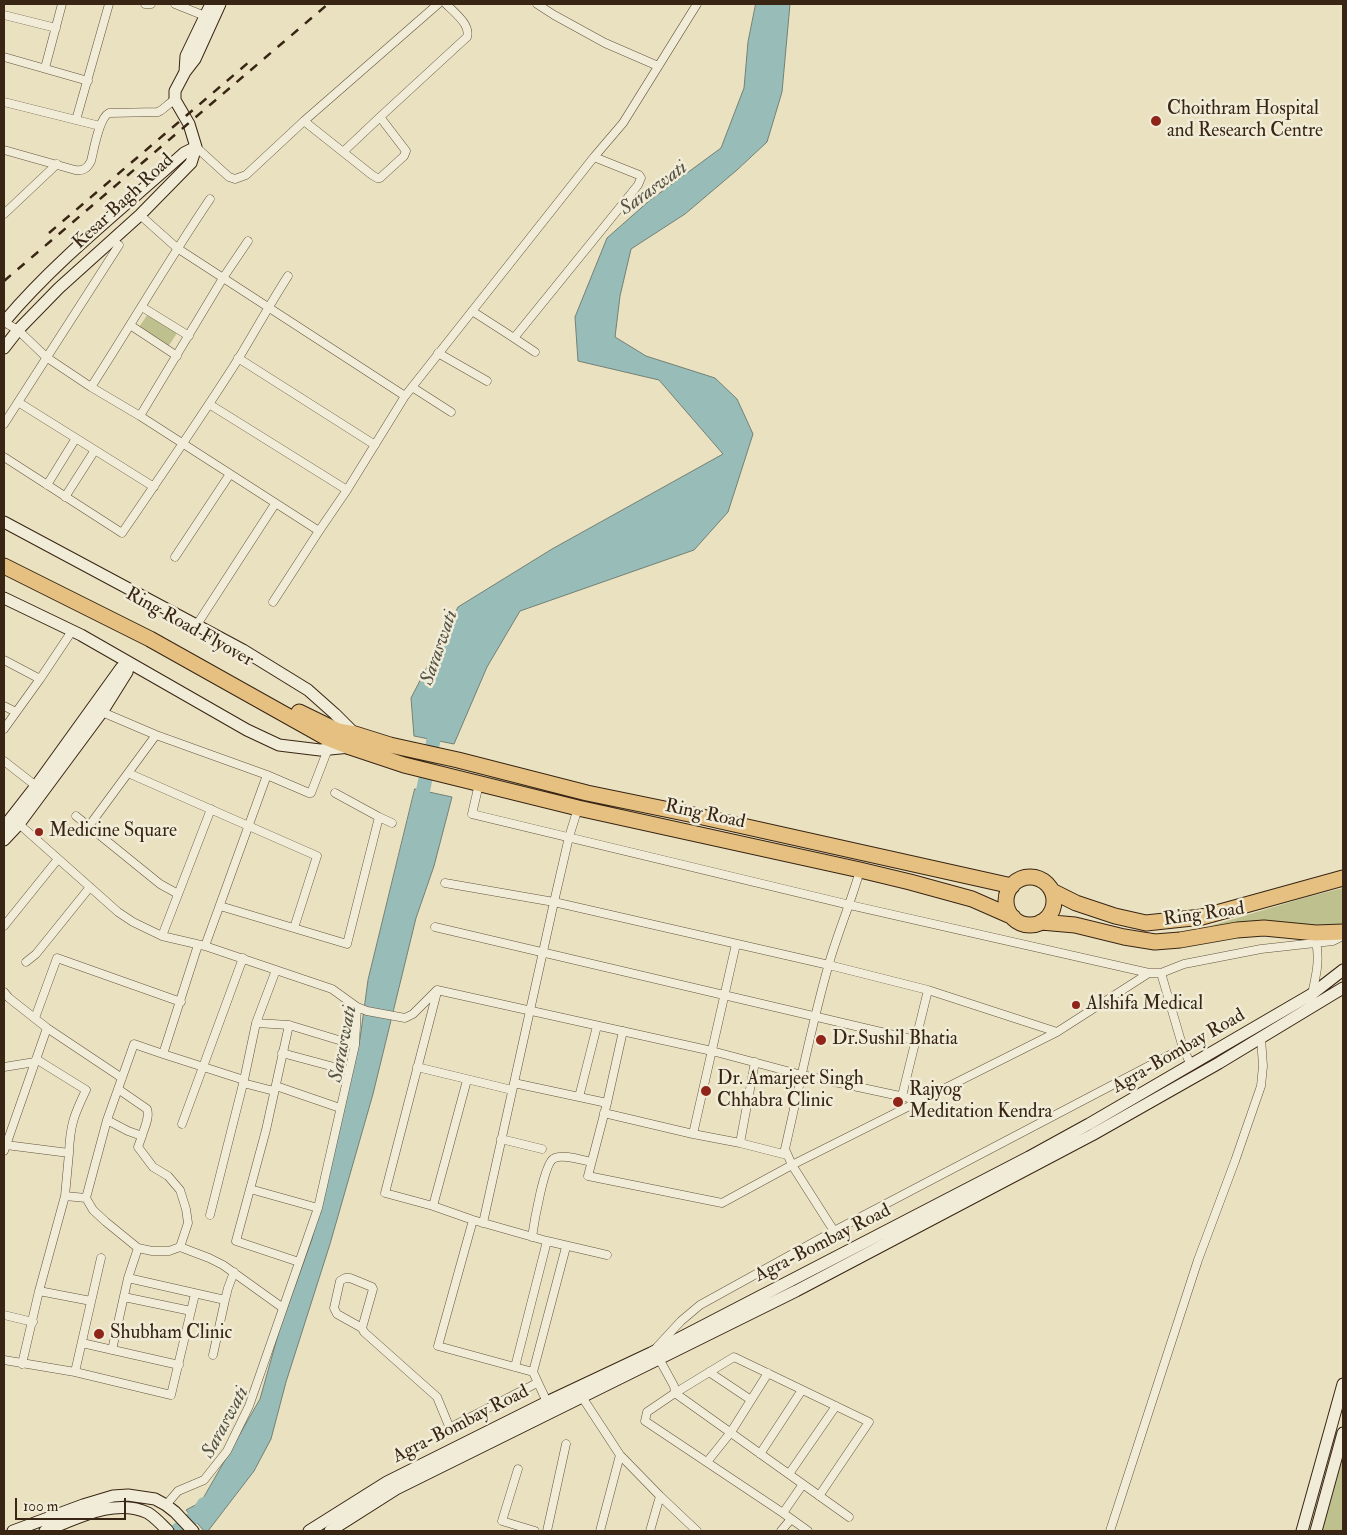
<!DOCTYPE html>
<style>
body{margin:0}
#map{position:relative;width:1347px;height:1535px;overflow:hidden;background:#eae1c1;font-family:"IM FELL Double Pica",serif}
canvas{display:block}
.frame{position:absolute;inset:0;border:5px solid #382513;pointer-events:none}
.scale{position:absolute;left:15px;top:1498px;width:111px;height:22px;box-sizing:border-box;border:2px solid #382513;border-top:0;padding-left:6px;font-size:15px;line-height:18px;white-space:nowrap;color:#382513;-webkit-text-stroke:4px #f1ecd7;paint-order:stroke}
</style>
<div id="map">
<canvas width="1347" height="1535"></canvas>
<div class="frame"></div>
<div class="scale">100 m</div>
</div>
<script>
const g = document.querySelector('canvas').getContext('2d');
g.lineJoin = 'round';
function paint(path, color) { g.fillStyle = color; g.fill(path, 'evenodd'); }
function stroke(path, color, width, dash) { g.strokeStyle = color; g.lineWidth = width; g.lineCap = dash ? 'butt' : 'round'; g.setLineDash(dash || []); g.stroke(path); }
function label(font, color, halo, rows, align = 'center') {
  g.font = font + ' "IM FELL Double Pica",serif'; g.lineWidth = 5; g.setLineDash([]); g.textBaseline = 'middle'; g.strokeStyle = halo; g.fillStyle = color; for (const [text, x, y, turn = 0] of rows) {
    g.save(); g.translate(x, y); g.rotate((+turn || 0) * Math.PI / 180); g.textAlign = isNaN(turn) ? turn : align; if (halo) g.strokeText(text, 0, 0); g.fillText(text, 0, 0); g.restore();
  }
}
const green = new Path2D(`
 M148 314 177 333 168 347 139 327Z
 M1343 888V928L1280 922 1210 926 1307 897Z
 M1343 1431V1531H1316Z`);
const water = new Path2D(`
 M756 4H790L782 92 767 142 737 170 685 214 631 249 620 296 615 337 646 356 715 378 737 399 753 434 728 512 694 550 520 611 487 667 454 744 414 736 411 698 458 607 552 549 723 454 659 380 578 361 575 317 607 238 649 201 721 148 744 88 748 42Z
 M415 789 452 797 434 866 416 918 373 1094 330 1244 286 1382 271 1439 254 1471 208 1531H204L186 1510 201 1502 260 1399 280 1328 312 1239 360 1039 368 980Z`);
const river = new Path2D(`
 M419 810 437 723
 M176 1531 197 1515 204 1504`);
const street = new Path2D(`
 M145 4H151
 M175 4 205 16
 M537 4 554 15 605 43 658 66
 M4 15 56 28
 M4 57 88 81
 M45 68 62 4
 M4 102 100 126
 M76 120 109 4
 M304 121 372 175 377 178H380L404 156 406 151 380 117
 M196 147 229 177 235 179 246 175 304 121 438 4
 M4 150 75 170C83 171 87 169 91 161 94 149 99 118 109 113L158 112C165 109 168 103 175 100
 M343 152 380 117 467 37C471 25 454 12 446 4
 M4 214 57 164
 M140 215 177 248 405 396
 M142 307 189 336
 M472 311 514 338 638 185 641 178 639 175 594 157
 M4 322 18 330 46 357 91 387 140 416 319 531 347 490 405 396 594 157 623 123 697 4
 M130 325 177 356
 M514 338 535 352
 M438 353 487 381
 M238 358 375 445
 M91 387C131 325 168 261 210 199
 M412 387 451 412
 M18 402 154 487
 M209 404 347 490
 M140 416 223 278 248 241
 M4 424 119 245
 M4 457 122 533C161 476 200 419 237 361 254 333 270 304 288 276
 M47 485 76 438
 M65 497 95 450
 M175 557 230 474
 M273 602 319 531
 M196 626 275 504
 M4 660 40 679
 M4 706 16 712
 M102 712 156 735 267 775 309 793H311L328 749
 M4 729 40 679 72 631
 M4 761 36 786
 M128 773 317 856 294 928
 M479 784 472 814 850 905 1149 973
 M335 793 379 817 392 823
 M76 816 160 884 178 894
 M19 824 118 912 133 922 162 936 205 946 332 989 357 1007 367 1011 405 1018 413 1014 437 990 712 1051 802 1075 923 1101
 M89 826 156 735
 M445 883 554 902 829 965 928 990 1057 1032
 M220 906 347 944 379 817
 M4 926 58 859
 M435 927 915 1040
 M162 936 211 809
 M205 946 267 775
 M26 962 36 954 90 887
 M4 992 9 998 47 1028 122 1078
 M437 992 385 1193 433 1206 473 1220 547 1241 607 1255
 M1312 994C1316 976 1320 960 1316 942
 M35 1018 57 958 181 1002
 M256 1023 289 1025 355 1045
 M289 1025 266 1130 236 1241 299 1262
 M623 1031 607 1103 588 1176 722 1203 792 1165 1057 1032 1149 973H1161L1184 964 1261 949 1333 941 1343 936
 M1183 1048 1191 1065
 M282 1053 349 1071
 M163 1054 198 945
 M4 1067 35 1062
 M417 1067 512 1090
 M243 1083 274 1091
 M514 1083 607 1103
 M276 1086 340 1108
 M118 1089 147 1109C150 1118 144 1128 142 1136
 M902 1096 928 990
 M579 1097 597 1026
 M604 1113 693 1134 740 1143 787 1155
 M182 1124 243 958
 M693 1134 736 944
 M501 1139 542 1149
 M740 1143 755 1062
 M6 1145 69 1153C70 1125 74 1115 86 1090L36 1059
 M4 1151 47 1028
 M250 1189 318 1208
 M65 1196 86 1198 93 1210 106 1222 138 1248 152 1251H169L180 1247 188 1223 186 1209 180 1190 168 1176 153 1167 138 1147 142 1136 128 1131 107 1120 134 1044 163 1054 244 1080
 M86 1198 107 1120
 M433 1206 467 1080
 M210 1215 244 1080 256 1023 276 970
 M473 1220 438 1346 533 1372
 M483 1223 554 902 569 837 578 808
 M834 1231 792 1165 785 1149C799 1088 811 1027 828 967 837 934 851 903 860 870
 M532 1237C534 1223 544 1165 553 1159 561 1153 582 1160 591 1162
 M180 1247 209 1258 223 1265 283 1308
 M128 1278 225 1300 213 1355
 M39 1291 91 1301
 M124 1297 191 1311
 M225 1300 228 1288 234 1272
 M4 1315 33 1322
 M362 1328 337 1314 334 1308 340 1281 345 1278H350L372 1287 373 1289 362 1328 364 1332 437 1397 449 1426H453L537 1383
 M82 1343 179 1365
 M657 1347 681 1321 700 1305 834 1231 1183 1048 1161 973
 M112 1350 128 1278 138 1248
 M657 1355 674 1386 675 1393 849 1517
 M4 1360 75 1372 171 1395 195 1294
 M22 1364 39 1291 65 1196 69 1153
 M515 1367 547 1241
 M75 1372 101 1258
 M709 1372 751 1400
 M582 1397 620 1455 660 1496 697 1531
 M547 1402 533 1372 566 1247
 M760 1454 802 1390
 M707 1462 731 1432 768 1373
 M518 1469 502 1521 535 1531
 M789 1474 836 1406
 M803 1484 783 1513 645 1421 647 1412 675 1393 734 1357 869 1422 819 1496
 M166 1505 178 1491 204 1480 227 1451 249 1406 318 1208 355 1045 357 1007
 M783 1513 808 1531
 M547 1531 566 1444
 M600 1531 620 1455
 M650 1531 660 1496
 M781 1531 791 1519
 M1110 1531 1198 1260 1235 1161 1261 1086 1263 1066 1261 1038`);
const secondary = new Path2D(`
 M185 72 195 59 220 4
 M4 322C57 259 123 208 184 153L196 147
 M4 348 18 330 59 288 140 215 191 163 196 147 189 124 175 100V91L185 72 186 56 211 4
 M4 522 243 650 308 690 335 714 355 734 350 747 320 750 279 745 247 730 81 635 4 598
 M4 827 36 786 121 668 129 663
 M4 840 19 824 102 712 127 672 129 663
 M13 1531 83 1505 113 1496 128 1495 155 1499 166 1505 175 1512 193 1531
 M45 1531C76 1519 115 1497 148 1513 156 1518 162 1525 168 1531
 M309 1531 387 1482 547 1402 651 1353 1029 1157 1089 1124 1312 994 1343 970
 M330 1531 396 1489 796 1291 1092 1135 1219 1063 1343 988
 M1302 1531 1343 1384
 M1316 1531 1343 1433`);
const highway = new Path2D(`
 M4 566 150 639 325 737 350 747 404 765 578 808 860 870 910 882 972 899 1013 917
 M299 712 338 731 355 734 390 745 458 760 587 793 689 814 1012 886
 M1006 901a24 24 0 1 1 48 0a24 24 0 1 1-48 0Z
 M1052 891 1076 903 1115 916 1146 923 1202 917 1343 878
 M1041 922 1075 925 1124 937 1155 942 1180 940 1237 930 1264 928 1316 933 1343 932`);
const rail = new Path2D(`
 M49 233 249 62
 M4 281 328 4`);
const markers = [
 [1156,121,6,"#8f2418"],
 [39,832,5,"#8f2418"],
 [1076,1005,5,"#8f2418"],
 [821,1040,6,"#8f2418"],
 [706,1091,6,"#8f2418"],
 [898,1102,6,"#8f2418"],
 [99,1334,6,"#8f2418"]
];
const poiNames = [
 ["Choithram Hospital",1167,110],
 ["and Research Centre",1167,132],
 ["Medicine Square",49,832],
 ["Alshifa Medical",1086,1005],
 ["Dr.Sushil Bhatia",832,1040],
 ["Dr. Amarjeet Singh",717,1080],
 ["Chhabra Clinic",717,1102],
 ["Rajyog",909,1091],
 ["Meditation Kendra",909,1113],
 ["Shubham Clinic",110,1334]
];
const streetNames = [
 ["Kesar Bagh Road",124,202,-43],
 ["Ring Road Flyover",189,628,29],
 ["Ring Road",705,815,12],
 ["Ring Road",1204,915,-8],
 ["Agra-Bombay Road",1179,1052,-30],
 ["Agra-Bombay Road",823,1244,-27],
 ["Agra-Bombay Road",461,1425,-27]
];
const waterNames = [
 ["Saraswati",654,189,-36],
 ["Saraswati",440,648,-71],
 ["Saraswati",344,1044,-79],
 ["Saraswati",226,1423,-62]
];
paint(green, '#bec18e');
paint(water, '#98bcb7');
stroke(water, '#728075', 1);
stroke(river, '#98bcb7', 14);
stroke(street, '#64543e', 9);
stroke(secondary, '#382513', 13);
stroke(highway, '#382513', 17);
stroke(street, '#f1ecd7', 8);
stroke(secondary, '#f1ecd7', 11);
stroke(highway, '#e5c080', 15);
stroke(rail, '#382513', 2.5, [9, 9]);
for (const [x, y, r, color] of markers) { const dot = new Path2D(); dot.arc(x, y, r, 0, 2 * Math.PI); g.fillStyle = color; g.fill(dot); stroke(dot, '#f1ecd7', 2); }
label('19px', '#382513', '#f1ecd7', poiNames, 'left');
label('19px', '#382513', '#f1ecd7', streetNames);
label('italic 20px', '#555244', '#f1ecd7', waterNames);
</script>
